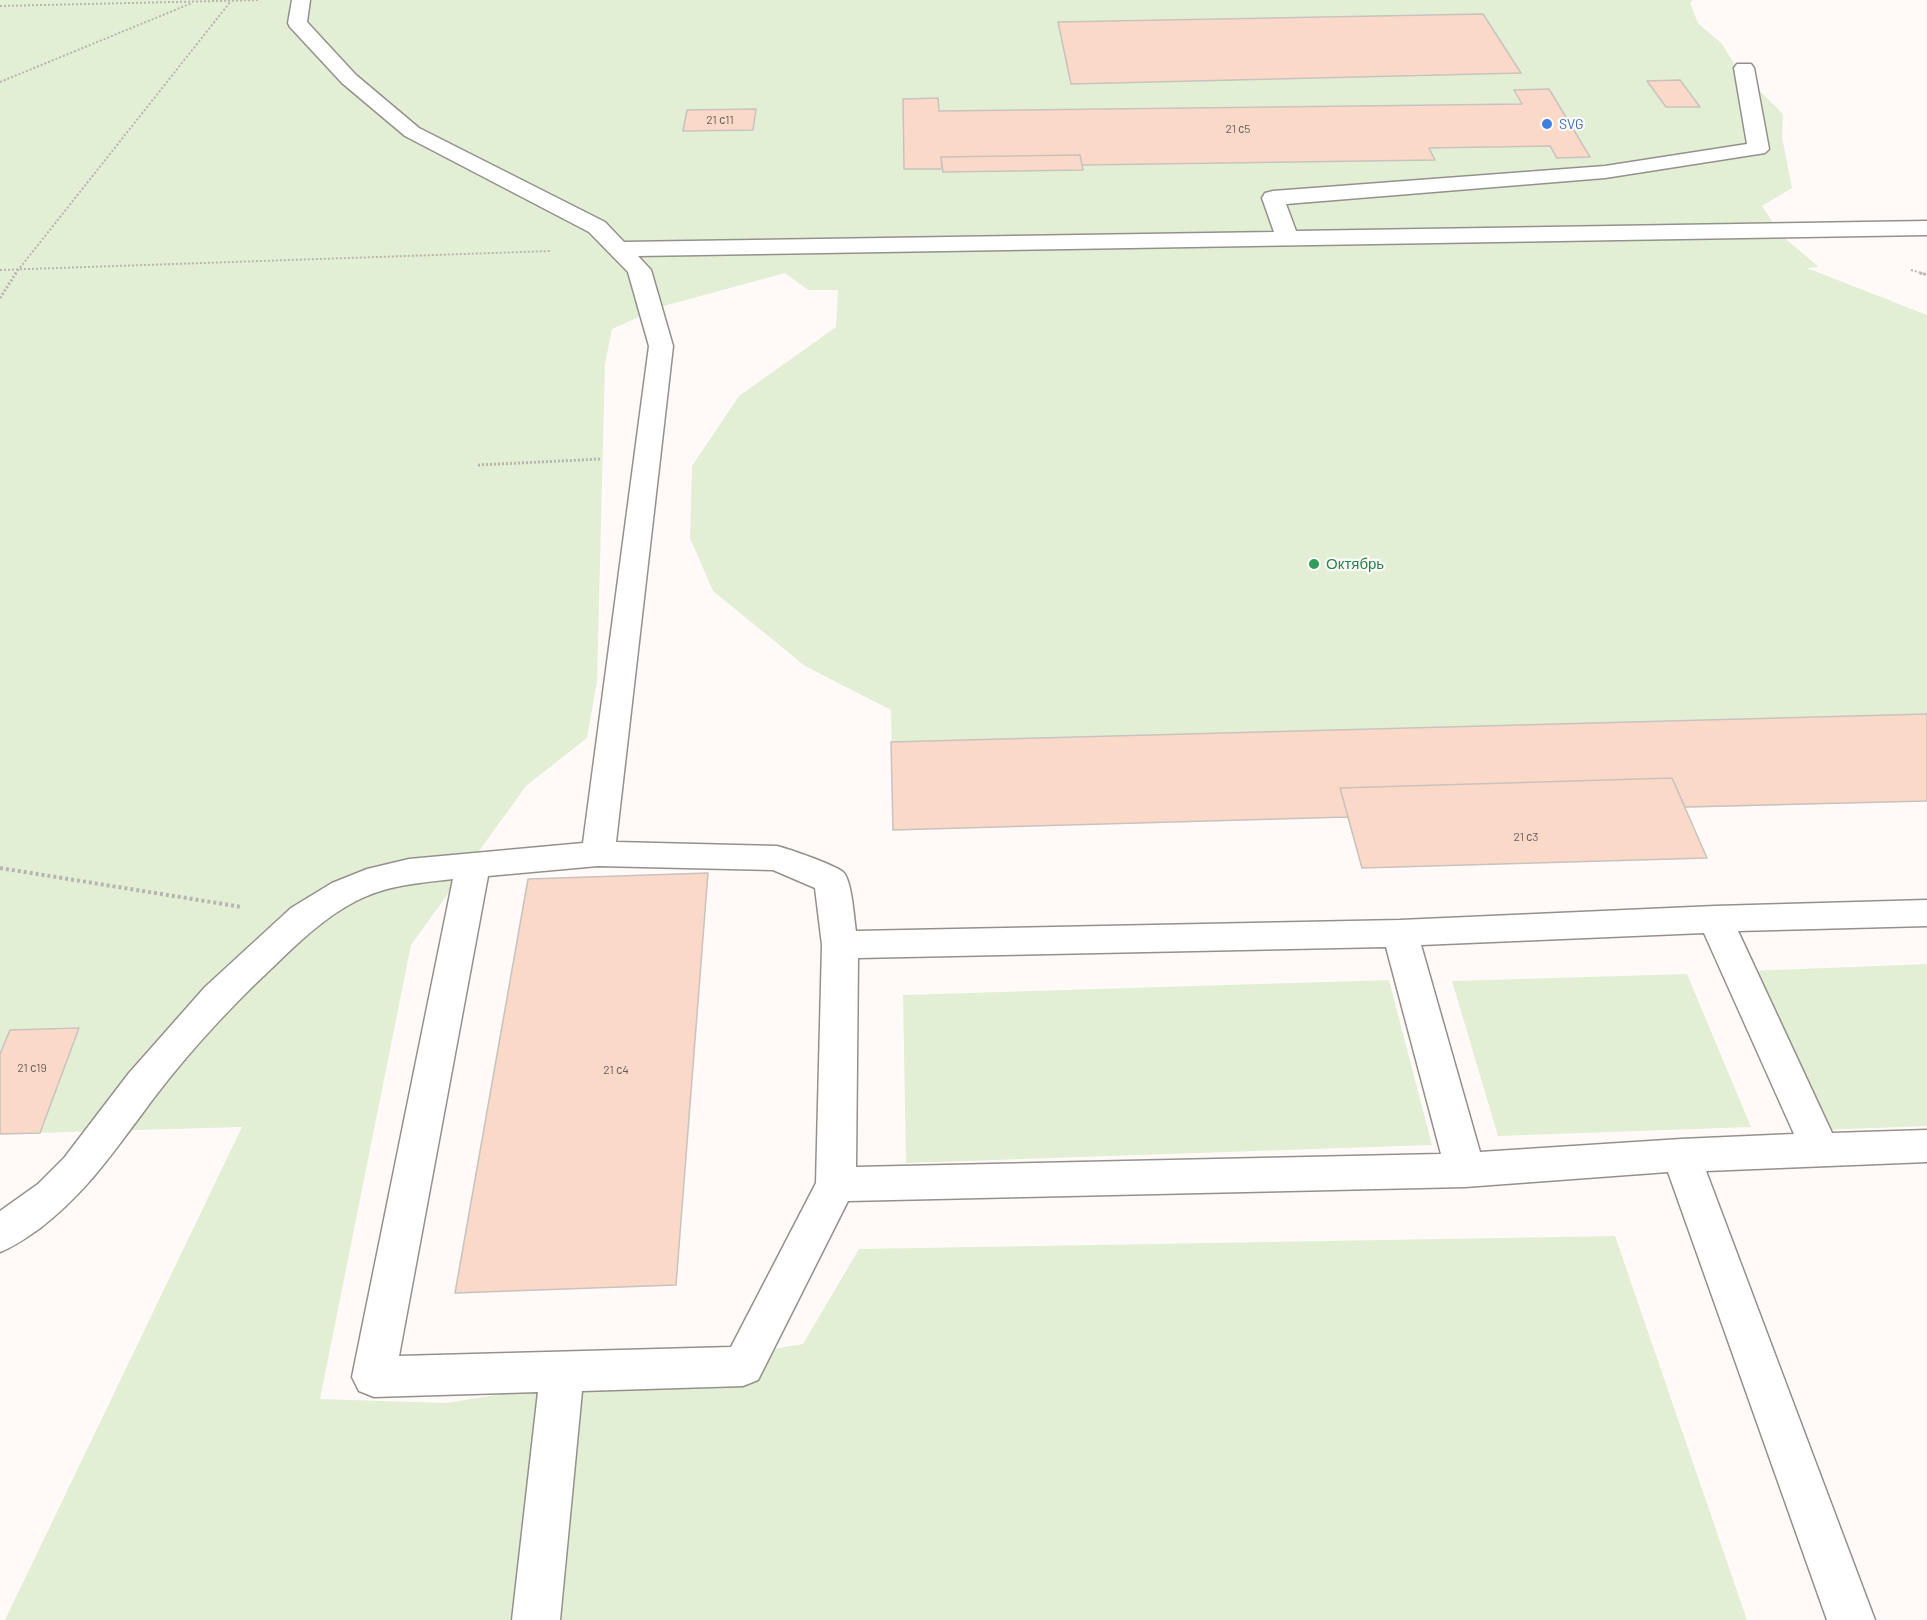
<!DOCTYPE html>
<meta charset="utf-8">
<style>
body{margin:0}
canvas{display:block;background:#fffaf8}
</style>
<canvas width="1927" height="1620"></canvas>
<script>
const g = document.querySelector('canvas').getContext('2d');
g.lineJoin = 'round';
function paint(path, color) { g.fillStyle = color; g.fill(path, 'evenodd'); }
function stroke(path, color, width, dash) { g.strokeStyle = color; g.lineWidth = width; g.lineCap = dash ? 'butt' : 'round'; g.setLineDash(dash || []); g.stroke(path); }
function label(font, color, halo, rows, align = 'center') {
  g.font = font + ' Barlow,sans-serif'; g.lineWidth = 4.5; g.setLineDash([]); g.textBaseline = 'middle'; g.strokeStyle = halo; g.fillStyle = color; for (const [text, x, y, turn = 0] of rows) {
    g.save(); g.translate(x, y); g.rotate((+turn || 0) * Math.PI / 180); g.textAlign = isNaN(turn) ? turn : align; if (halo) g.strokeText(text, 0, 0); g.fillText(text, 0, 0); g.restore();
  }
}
const green = new Path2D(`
 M0 0H1693L1690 3 1698 23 1722 44 1737 68 1783 114 1782 137 1792 188 1762 206 1781 235 1819 267 1807 268 1927 315V801L1685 808 1707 858 1362 868 1347 817 893 830 891 710 805 666 713 591 690 538 692 466 739 396 836 327 838 290H808L785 273 664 306 612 329 605 364 597 681 587 738 526 786 411 945 320 1399 447 1403 803 1344 859 1249 1615 1236 1747 1620H5L242 1127 0 1134Z
 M1927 964V1126L1821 1130 1749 971Z
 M1687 974 1751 1127 1498 1136 1452 981Z
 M1389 980 1432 1145 906 1163 903 995Z`);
const building = new Path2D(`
 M1483 14 1521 73 1071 84 1058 22Z
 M1680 80 1700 107H1666L1647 81Z
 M1549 89 1590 157 1557 158 1550 146 1429 148 1435 160 1082 165 1080 155 941 157 942 169H904L903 99 938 98 939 111 1522 104 1514 90Z
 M756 109 753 130 683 131 687 110Z
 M1080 155 1083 170 943 172 941 157Z
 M1927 714V801L1685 807 1672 778 1340 788 1348 817 893 830 891 742Z
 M1672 778 1707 858 1362 868 1340 788Z
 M708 873 676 1285 455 1293 528 879Z
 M79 1028 40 1133 0 1134V1054L10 1030Z`);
const pathFar2 = new Path2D(`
 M0 6 260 0
 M0 82 192 3
 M0 270 551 251
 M1911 270 1925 274
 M15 274 231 1`);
const pathFar1 = new Path2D(`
 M1920 273 1927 275
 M0 298 16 273
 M478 465 601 459`);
const path = new Path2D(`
 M0 868 242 907`);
const minor = new Path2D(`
 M292 0H310L307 22 356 75 419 128 605 222 624 242 1274 232 1262 198 1265 193 1273 191 1605 166 1747 144 1734 68 1737 64H1751L1754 68 1769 149 1765 153 1605 178 1286 204 1296 231 1927 221V235L638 256 651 270 673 346 616 842 777 846C789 849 835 865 843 872 852 880 854 919 856 931L1400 920 1715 906 1927 900V926L1738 931 1832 1133 1927 1130V1162L1706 1171 1875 1620H1827L1668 1172 1465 1187 848 1201 758 1380 743 1386 582 1391 560 1620H512L538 1392 374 1397 359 1391 352 1377 453 879C419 883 387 885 356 901 323 918 298 943 271 969 223 1014 178 1064 139 1118 106 1162 83 1195 39 1229 26 1238 15 1246 0 1252V1211L38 1184 64 1158 129 1073 205 987 291 908 332 883 367 869 409 859 583 843 649 346 628 272 589 232 405 136 342 83 290 27 288 23ZM598 866 773 870 815 888 822 945 816 1183 731 1347 399 1356 488 876ZM1704 933 1794 1134 1681 1139 1480 1152 1421 945ZM1386 947 1441 1154 856 1167 858 958Z`);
const markers = [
 [1547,124,6,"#3f7fe0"],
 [1314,564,6,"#2e9e5b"]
];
const numberNames = [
 ["21 с11",720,120],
 ["21 с5",1238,129],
 ["21 с3",1526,837],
 ["21 с19",32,1068],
 ["21 с4",616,1070]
];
const farShopnames = [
 ["SVG",1559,124]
];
const leisureNames = [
 ["Октябрь",1326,564]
];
paint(green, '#e3efd5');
paint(building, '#fad9c8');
stroke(building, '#c9c2bf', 1.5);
stroke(minor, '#96908c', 3);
stroke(pathFar2, '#b8b4b2', 2, [2, 2]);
stroke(pathFar1, '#b8b4b2', 3, [2, 2]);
stroke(path, '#b8b4b2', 4, [3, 3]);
paint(minor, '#fff');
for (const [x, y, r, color] of markers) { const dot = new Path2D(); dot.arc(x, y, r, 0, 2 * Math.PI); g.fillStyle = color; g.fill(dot); stroke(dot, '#fffaf8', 2); }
label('12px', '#6b605b', null, numberNames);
label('14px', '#366cbe', '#fffaf8', farShopnames, 'left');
label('15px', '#27864d', '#fffaf8', leisureNames, 'left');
</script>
